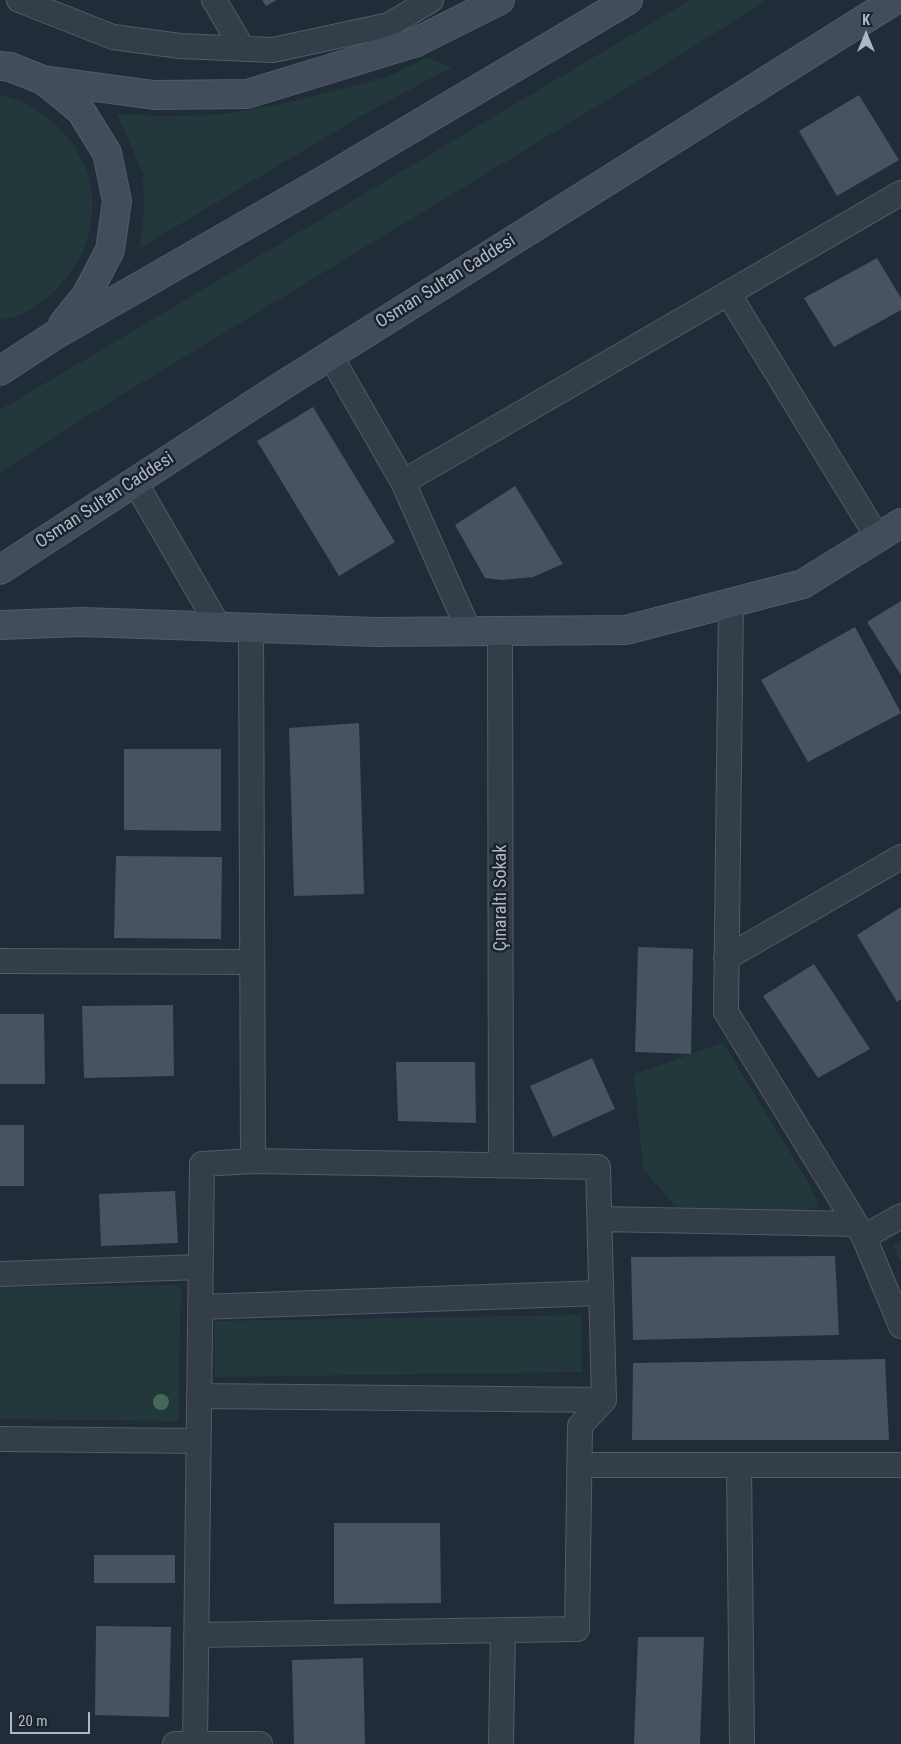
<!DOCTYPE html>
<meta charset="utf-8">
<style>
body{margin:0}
#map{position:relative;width:901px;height:1744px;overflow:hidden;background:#212c39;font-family:"Roboto Condensed",sans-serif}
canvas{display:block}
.north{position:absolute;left:841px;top:10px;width:50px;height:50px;-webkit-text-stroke:4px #1a232e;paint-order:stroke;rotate:0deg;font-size:14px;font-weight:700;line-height:20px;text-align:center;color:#afb8c6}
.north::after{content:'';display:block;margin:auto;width:18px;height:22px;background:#afb8c6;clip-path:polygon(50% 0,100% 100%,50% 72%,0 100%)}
.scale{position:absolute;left:10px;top:1712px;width:80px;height:22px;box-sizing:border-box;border:2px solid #afb8c6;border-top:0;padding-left:6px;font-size:15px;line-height:18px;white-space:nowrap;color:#afb8c6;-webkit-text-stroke:4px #1a232e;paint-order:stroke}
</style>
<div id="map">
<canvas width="901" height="1744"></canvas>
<div class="north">K</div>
<div class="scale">20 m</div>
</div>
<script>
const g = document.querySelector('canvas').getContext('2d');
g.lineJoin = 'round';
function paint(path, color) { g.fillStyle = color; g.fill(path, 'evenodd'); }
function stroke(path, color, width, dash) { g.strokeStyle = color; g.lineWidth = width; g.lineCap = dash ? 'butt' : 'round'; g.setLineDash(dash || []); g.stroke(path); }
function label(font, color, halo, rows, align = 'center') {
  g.font = font + ' "Roboto Condensed",sans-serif'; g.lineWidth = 5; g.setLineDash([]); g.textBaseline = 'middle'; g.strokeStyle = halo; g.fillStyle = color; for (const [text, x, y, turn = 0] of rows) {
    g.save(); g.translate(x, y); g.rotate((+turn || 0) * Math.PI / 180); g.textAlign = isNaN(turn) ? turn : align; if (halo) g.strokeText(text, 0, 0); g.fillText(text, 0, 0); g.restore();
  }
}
const green = new Path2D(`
 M690 0H767L645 77 84 418 0 473V410Z
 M426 58 452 67 363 115 140 248 144 212 143 174 117 114 161 116 218 115 286 103 388 77Z
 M0 95C21 98 41 111 56 125 108 174 103 249 50 295 38 307 18 318 0 320Z
 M723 1043 811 1187 818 1206 800 1212 678 1209 643 1169 634 1074Z
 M901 1240V1263L893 1245Z
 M181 1285 178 1421 0 1419V1287Z
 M581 1315 582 1372 215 1377 214 1321Z`);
const building = new Path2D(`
 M262 0H277L266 6Z
 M859 95 899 160 837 196 799 131Z
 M877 258 901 298V310L834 347 804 298Z
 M313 407 395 542 339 576 257 441Z
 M515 486 563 564 533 577 502 580 485 578 455 525Z
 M901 601V675L867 622Z
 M855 627 901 713 808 762 761 680Z
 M359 723 364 894 294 896 289 728Z
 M124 749H221V831L124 830Z
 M116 856 222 857 221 939 114 938Z
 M901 907V999L897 1002 857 935Z
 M638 947 693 949 691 1054 635 1052Z
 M814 964 870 1049 818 1078 763 996Z
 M173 1005 174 1076 84 1078 82 1006Z
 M0 1014H44L45 1084H0Z
 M592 1058 615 1109 553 1137 530 1086Z
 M396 1062H475L476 1123 398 1121Z
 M0 1125H24V1186H0Z
 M175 1191 178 1243 101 1246 99 1194Z
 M835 1256 839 1335 633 1340 631 1257Z
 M885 1359 889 1440H632L633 1363Z
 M334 1523H440L441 1603 334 1604Z
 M94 1555H175V1583H94Z
 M96 1626 171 1627 169 1717 95 1715Z
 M638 1637H704L700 1744H634Z
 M363 1658 365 1744H294L292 1660Z`);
const street = new Path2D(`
 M19 0 113 37 180 46 273 50 389 25 431 0
 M214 0 243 49
 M728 293 878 538
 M330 355 403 482
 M135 482 219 627
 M731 603 726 1012 864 1237 901 1326
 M469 631 403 482 901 193
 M500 631 501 1165
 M726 958 901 857
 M0 961 252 962
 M600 1219 856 1224
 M864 1237 901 1216
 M0 1274 201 1267
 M200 1307 601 1293
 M199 1396 604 1400
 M0 1439 199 1441
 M579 1465H901
 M739 1465 742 1744
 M196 1635 577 1629 580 1426 604 1400 598 1167 253 1161
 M175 1744H260
 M195 1744 202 1164 253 1161 251 628
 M501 1744 503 1630`);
const secondary = new Path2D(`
 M0 66 10 67 43 80 81 111 107 153 117 201 110 250 87 294 63 324
 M43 80 154 95 247 94 414 43 500 0
 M0 371 55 335 316 185 628 0
 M0 570 277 389 895 0
 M0 625 82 622 376 632 626 630 803 584 901 523`);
const trees = [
 [161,1402]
];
const streetNames = [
 ["Osman Sultan Caddesi",446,282,-32],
 ["Osman Sultan Caddesi",105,501,-33],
 ["Çınaraltı Sokak",501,898,-90]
];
paint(green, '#23383a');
paint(building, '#475363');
stroke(street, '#525b67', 26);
stroke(secondary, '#525b67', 30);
stroke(street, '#343e49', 24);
stroke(secondary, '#424d5c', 28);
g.fillStyle = '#476757';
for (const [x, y] of trees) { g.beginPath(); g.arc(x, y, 8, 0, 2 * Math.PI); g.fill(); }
label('18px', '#afb8c6', '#1a232e', streetNames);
</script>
